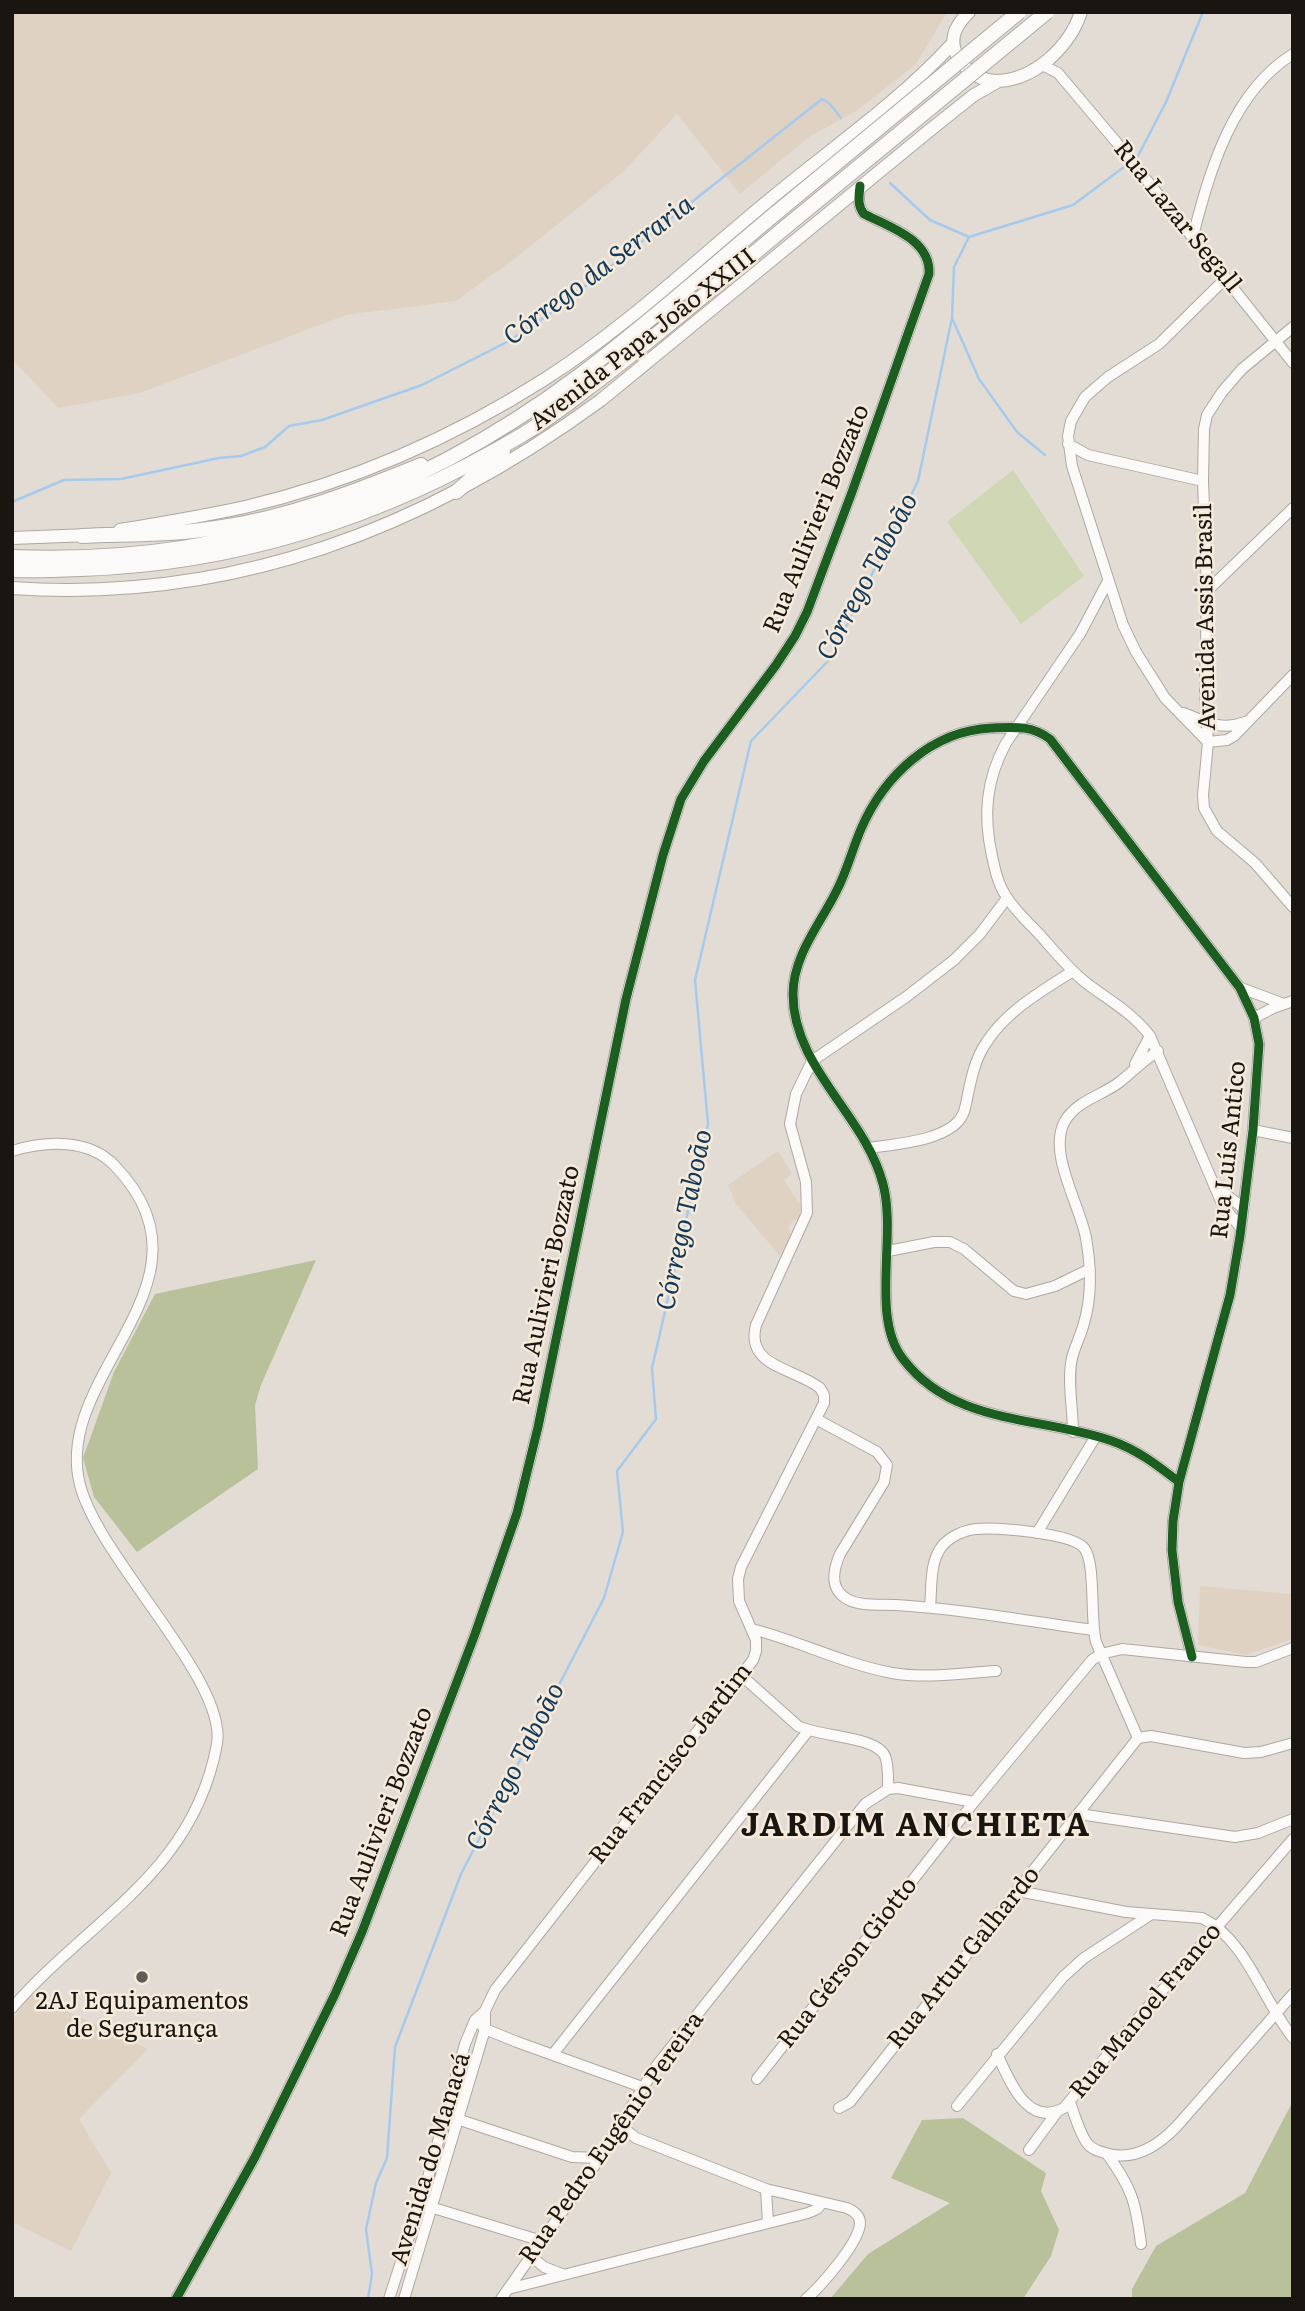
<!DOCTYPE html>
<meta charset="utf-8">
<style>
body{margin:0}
#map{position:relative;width:1305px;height:2311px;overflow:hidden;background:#e3dcd4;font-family:Literata,serif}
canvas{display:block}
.frame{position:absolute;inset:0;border:14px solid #191510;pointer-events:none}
</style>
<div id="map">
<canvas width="1305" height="2311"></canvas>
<div class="frame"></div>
</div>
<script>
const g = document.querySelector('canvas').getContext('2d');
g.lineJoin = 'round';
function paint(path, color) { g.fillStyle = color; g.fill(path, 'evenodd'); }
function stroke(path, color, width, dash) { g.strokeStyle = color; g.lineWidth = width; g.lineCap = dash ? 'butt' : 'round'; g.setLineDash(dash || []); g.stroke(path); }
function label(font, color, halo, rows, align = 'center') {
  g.font = font + ' Literata,serif'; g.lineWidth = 5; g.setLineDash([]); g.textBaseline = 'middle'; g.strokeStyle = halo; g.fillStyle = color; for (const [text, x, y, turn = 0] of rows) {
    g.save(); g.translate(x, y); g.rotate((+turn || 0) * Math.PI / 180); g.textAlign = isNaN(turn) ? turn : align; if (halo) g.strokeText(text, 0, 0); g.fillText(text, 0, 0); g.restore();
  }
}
const built = new Path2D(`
 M12 12H947L916 64 858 110 809 137 740 194 677 114 624 171 513 260 456 301 346 315 140 393 58 408 12 359Z
 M778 1151 792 1174 784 1180 801 1206 799 1218 791 1223 788 1229 792 1235 780 1256 736 1204 728 1185Z
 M1200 1586 1293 1594V1639L1246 1655 1198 1645Z
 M31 1994 148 2049 79 2119 111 2173 71 2251 12 2222V2021Z`);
const green = new Path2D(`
 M1013 470 1084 576 1021 624 947 522Z`);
const forest = new Path2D(`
 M316 1260 261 1385 255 1405 258 1469 137 1552 94 1497 83 1458 114 1372 155 1294Z
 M1293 2101V2299H1132V2289L1156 2246 1245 2193Z
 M963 2118 1046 2173 1041 2191 1059 2230 1051 2256 1023 2299H830L868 2254 950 2203 891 2178 922 2120Z`);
const stream = new Path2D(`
 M1133 160 1138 156 1166 102 1203 12
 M890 183 930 220 969 237
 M952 318 979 379 1017 432 1045 455
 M12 502 64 480 121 479 219 458 241 456 265 447 289 426 322 420 422 385 509 341 554 311 822 99 830 104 841 118
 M368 2299 372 2274 366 2229 376 2183 387 2158 395 2047 461 1874 604 1598 623 1532 617 1471 656 1419 652 1368 708 1124 695 980 751 741 830 659 918 481 952 318 954 267 969 237 1073 205 1128 164`);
const minor = new Path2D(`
 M1042 65 1058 73 1117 143 1293 363
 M1193 236C1210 170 1232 92 1293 54
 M1226 278 1159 344 1108 377 1085 397 1071 421 1068 436 1072 466 1123 625 1136 652 1165 698 1208 742 1227 740 1234 736 1293 675
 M1293 327 1242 369 1222 392 1207 415 1204 429 1203 481 1207 591 1205 692 1208 742 1203 795 1204 808 1217 831 1255 863 1293 907
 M1068 444 1088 455 1203 481
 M1108 581 1080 634 1006 743C986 780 983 815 992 856 995 870 998 884 1006 896 1015 911 1029 923 1041 936 1055 952 1069 969 1085 982 1108 1000 1132 1012 1150 1036L1223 1206 1241 1228
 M1207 591 1293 508
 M1184 713C1205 722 1222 731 1245 722
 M1241 988 1284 1004
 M1254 1018 1273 1008 1293 1001
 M1135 1064 1150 1036
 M1253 1130 1293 1138
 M869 1148C894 1144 951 1141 963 1114 965 1110 966 1104 967 1099 971 1079 975 1059 986 1043 1006 1011 1042 991 1073 971
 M12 1151C46 1141 89 1138 115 1166 227 1282 51 1373 80 1485 99 1559 228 1681 217 1744 193 1874 90 1918 12 2008
 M1215 1186 1243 1208
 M888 1251 934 1242H950L964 1249 1014 1291 1026 1294 1055 1286 1090 1269
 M816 1419 877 1452 887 1465 884 1482 840 1554C834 1568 829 1586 844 1597 857 1607 881 1604 896 1605 962 1609 1027 1621 1093 1630
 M1073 1432C1073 1410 1067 1379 1072 1358 1075 1346 1081 1335 1084 1323 1092 1296 1091 1266 1086 1238 1080 1205 1047 1152 1065 1121 1077 1100 1104 1095 1121 1081 1134 1070 1144 1060 1158 1051
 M1179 1482C1158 1466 1138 1450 1112 1441 1041 1416 954 1426 903 1359 870 1317 897 1236 883 1184 865 1115 793 1068 793 994 793 956 820 924 836 892 847 871 852 850 861 829 884 776 931 731 991 728 1014 727 1031 725 1050 739L1240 988 1254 1018 1259 1044 1253 1130 1240 1236 1230 1295 1179 1482 1173 1521 1172 1550 1178 1602 1192 1657
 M1037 1533 1096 1436
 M930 1607C932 1588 929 1561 943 1545 950 1537 964 1530 976 1529 996 1527 1072 1533 1084 1548 1096 1562 1090 1620 1096 1642L1138 1738
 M752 1629C799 1641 844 1664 892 1673 926 1679 962 1673 996 1671
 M742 1676 798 1726C819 1737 876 1736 885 1756 889 1766 888 1779 888 1789
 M1138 1738 1151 1736 1244 1753 1261 1752 1293 1743
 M1079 1814 1235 1837 1258 1833 1293 1819
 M1018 1891 1126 1912 1202 1918C1246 1939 1263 2001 1293 2038
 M480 2024 485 2029 517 2042 642 2087
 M553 2054 808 1731
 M997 2054C1010 2081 1027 2128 1064 2108L1122 2037 1293 1839
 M757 2079 974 1802 1092 1660 1101 1654 1122 1649 1246 1662H1256L1293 1648
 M1070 2103C1075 2115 1079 2132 1087 2143 1091 2149 1098 2151 1105 2153 1134 2162 1158 2146 1177 2126L1293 1994
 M957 2106 1063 1977 1084 1958 1150 1915
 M839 2108 850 2102 1138 1738
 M451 2117 572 2157 600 2158
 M621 2126 636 2138 766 2189 847 2208C854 2211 860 2215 860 2223 860 2242 820 2287 806 2299
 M1029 2150 1057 2112
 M1107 2154C1132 2188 1136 2203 1141 2244
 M766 2189 768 2223
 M427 2206 542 2241
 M531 2256 544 2267 562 2274
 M508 2289 808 2213 817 2209 822 2203
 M176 2299 255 2157 335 1994 362 1932 475 1634 517 1513 538 1427 626 999 663 855 681 799 704 761 776 665 795 636 807 612 852 492 929 274C931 240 890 227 864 214 857 205 859 197 860 186
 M389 2299 427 2181 465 2044 475 2020 485 2011
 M404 2299 485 2029V2011L495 1990 753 1660 756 1651V1640L739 1601 738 1579 741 1567 824 1403V1395L820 1388C795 1368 745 1367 756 1325L807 1213 806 1182 790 1124 796 1094 812 1061 906 997 954 960 980 934 1007 898
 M501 2299 600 2158 657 2065 865 1804 888 1789 898 1788 974 1802`);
const major = new Path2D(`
 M969 12C962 19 956 26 954 35 949 58 975 82 997 81 1035 80 1070 46 1081 12
 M120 530C162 523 204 516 245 507 351 482 454 437 545 379 625 328 695 261 768 201 830 149 898 103 953 43
 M12 538 89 535
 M12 588C232 603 425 529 601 400L930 130 974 95 997 82`);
const highway = new Path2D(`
 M456 492 503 451
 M82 536C127 534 172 535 216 528 287 518 355 492 421 465
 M12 557C225 566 410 502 580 375 648 324 711 267 776 213
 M12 570C35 571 58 570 81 569 240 564 386 516 522 435 546 421 569 403 591 386 659 335 723 279 788 225`);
const highwayBridge = new Path2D(`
 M776 213 1019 12
 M788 225 1047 12`);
const cycleway = new Path2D(`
 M1179 1482C1158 1466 1138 1450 1112 1441 1041 1416 954 1426 903 1359 870 1317 897 1236 883 1184 865 1115 793 1068 793 994 793 956 820 924 836 892 847 871 852 850 861 829 884 776 931 731 991 728 1014 727 1031 725 1050 739L1240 988 1254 1018 1259 1044 1253 1130 1240 1236 1230 1295 1179 1482 1173 1521 1172 1550 1178 1602 1192 1657
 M176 2299 255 2157 335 1994 362 1932 475 1634 517 1513 538 1427 626 999 663 855 681 799 704 761 776 665 795 636 807 612 852 492 929 274C931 240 890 227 864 214 857 205 859 197 860 186`);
const markers = [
 [142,1977,7,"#605b55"]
];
const streetNames = [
 ["Rua Lazar Segall",1177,217,51],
 ["Avenida Papa João XXIII",643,340,-38],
 ["Rua Aulivieri Bozzato",817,519,-68],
 ["Avenida Assis Brasil",1206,617,-91],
 ["Rua Luís Antico",1229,1150,-84],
 ["Rua Aulivieri Bozzato",547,1285,-78],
 ["Rua Francisco Jardim",671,1764,-52],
 ["Rua Aulivieri Bozzato",382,1822,-69],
 ["Rua Artur Galhardo",964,1958,-51],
 ["Rua Gérson Giotto",848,1963,-52],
 ["Rua Manoel Franco",1146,2011,-50],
 ["Rua Pedro Eugênio Pereira",612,2138,-55],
 ["Avenida do Manacá",431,2159,-73]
];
const poiNames = [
 ["2AJ Equipamentos",142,2002],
 ["de Segurança",142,2030]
];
const waterNames = [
 ["Córrego da Serraria",599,271,-37],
 ["Córrego Taboão",868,577,-62],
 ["Córrego Taboão",685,1220,-78],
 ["Córrego Taboão",516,1767,-63]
];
const districtNames = [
 ["JARDIM ANCHIETA",916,1827]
];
paint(built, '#dfd2c3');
paint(green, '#cfd7b5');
paint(forest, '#b8c199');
stroke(stream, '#a6caec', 2.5);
stroke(minor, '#aea8a2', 12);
stroke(major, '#aea8a2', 14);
stroke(highway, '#aea8a2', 16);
stroke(minor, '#fbfaf9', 10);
stroke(major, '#fbfaf9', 12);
stroke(highway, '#fbfaf9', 14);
stroke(highwayBridge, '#aea8a2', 16, []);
stroke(highwayBridge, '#fbfaf9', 14);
stroke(cycleway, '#1b5e20', 9);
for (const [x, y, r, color] of markers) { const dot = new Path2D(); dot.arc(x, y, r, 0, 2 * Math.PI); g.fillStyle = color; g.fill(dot); stroke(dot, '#f6eadb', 2.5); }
label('24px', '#191510', '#f6eadb', streetNames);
label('24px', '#191510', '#f6eadb', poiNames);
label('italic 26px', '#10385a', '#f6eadb', waterNames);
g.letterSpacing = '2px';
label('bold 32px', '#191510', '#f6eadb', districtNames);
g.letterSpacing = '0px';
</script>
